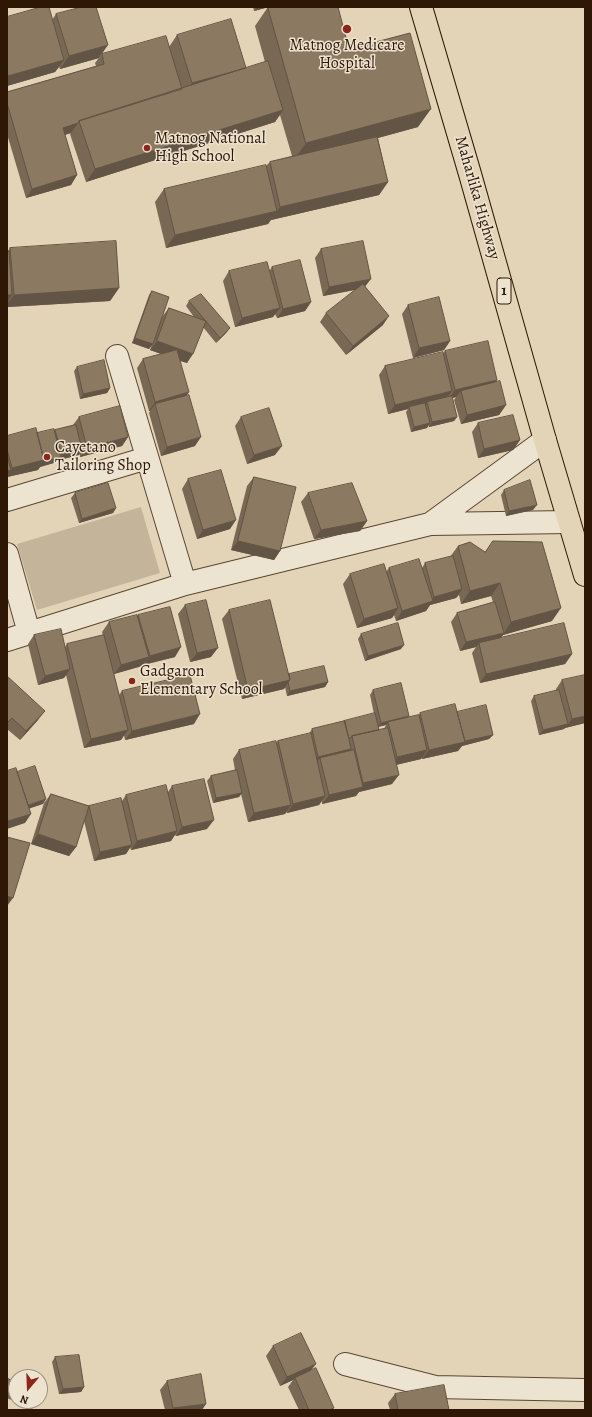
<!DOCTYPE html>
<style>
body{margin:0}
#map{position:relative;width:592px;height:1417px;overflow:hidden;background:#e3d4b8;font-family:Alegreya,serif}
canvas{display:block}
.frame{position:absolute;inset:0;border:8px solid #2e1704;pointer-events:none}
.north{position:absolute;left:8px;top:1369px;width:40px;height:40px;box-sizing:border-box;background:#ede3d1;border:1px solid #a1917f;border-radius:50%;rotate:199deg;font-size:11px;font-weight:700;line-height:16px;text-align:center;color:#2e1704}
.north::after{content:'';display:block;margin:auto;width:14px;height:18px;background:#8f2418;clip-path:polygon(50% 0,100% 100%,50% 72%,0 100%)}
</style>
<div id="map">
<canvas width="592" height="1417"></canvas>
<div class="frame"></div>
<div class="north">N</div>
</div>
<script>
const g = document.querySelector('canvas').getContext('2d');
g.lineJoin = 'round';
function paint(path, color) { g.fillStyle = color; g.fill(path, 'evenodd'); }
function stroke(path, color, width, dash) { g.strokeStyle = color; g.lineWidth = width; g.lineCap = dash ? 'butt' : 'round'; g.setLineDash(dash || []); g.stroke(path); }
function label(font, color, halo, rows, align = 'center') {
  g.font = font + ' Alegreya,serif'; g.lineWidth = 3; g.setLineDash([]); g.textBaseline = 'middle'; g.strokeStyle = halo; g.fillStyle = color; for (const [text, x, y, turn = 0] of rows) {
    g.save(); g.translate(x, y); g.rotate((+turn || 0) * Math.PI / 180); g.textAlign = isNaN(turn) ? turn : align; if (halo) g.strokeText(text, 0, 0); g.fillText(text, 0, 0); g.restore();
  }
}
const green = new Path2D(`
 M141 507 160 573 37 610 17 544Z`);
const minor = new Path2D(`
 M117 356 185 584
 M7 500 147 458
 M430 524 545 440
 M7 554 29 633
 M7 640 185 584 430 524 569 522
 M345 1364 435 1387 585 1390`);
const highway = new Path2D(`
 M421 7 470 174 545 440 585 575`);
const wall = new Path2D(`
 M253 7H269L254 11Z
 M268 7 349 49 418 127 378 138 388 182 379 195 271 220 268 224 166 248 155 202 164 189 266 166 270 162 292 156 280 115 275 122 86 182 70 134 71 133 65 135 77 175 71 185 26 198 7 134V92L96 66 95 63 102 54 169 47 177 35 245 69 265 62 255 26Z
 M56 14 99 58 60 69 59 67 55 72 7 86V17L52 20Z
 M10 248 119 288 110 301 7 307V251H8Z
 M321 249 365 286 383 325 346 355 320 322 326 313 355 290 323 296 315 258Z
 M272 267 311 302 305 311 277 318 275 314 273 317 235 327 223 281 229 271 270 270Z
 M152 291 162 317 169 308 194 317 186 306 189 301 230 328 226 333 216 343 203 327 187 363 180 361 187 396 195 446 161 456 149 413 150 411H149L137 368 143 359 161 354 150 350 152 344 149 349 132 343 149 295Z
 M408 305 450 341 444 350 413 358 402 314Z
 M445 351 495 382 506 405 499 415 461 424 454 400 456 397 452 398 457 417 454 421 429 427 428 425 427 428 411 432 406 412 408 409 388 414 379 375 385 366 443 354Z
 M77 367 110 388 107 393 80 399 74 371Z
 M79 417 128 437 122 446 80 457V454L79 455 59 460 57 462 40 467 38 470 7 477V436L54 431 55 430 73 425Z
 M241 417 275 455 247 464 235 426Z
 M478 423 520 440 513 450 478 458 472 432Z
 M254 477 280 551 274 560 231 550 247 486Z
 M188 479 230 529 197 539 182 489Z
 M504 490 533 510 506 516 501 495Z
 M75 493 116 508 113 513 79 523 71 498Z
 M308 493 367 521 360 531 314 539 301 502Z
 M458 546 552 621 503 635 500 638 572 654 565 664 480 683 472 653 476 647 460 651 451 622 457 613 493 602 491 596 461 604 459 595 456 598 430 605 426 611 396 621 394 615 392 618 357 628 343 584 350 574 386 572 389 568H422L425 563 450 557Z
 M185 605 211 657 190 662 178 614Z
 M229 610 289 674 328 682 325 687 287 696 285 687 284 689 242 699 222 619Z
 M138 615 175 657 143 665 142 666 114 674 111 664 119 695 122 691 194 724 125 740 124 735 121 740 84 748 66 675 64 678 38 685 28 644 34 635 65 647 67 644 103 635 102 632 109 622 137 616Z
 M361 634 401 649 365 661 358 639Z
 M7 676 38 720 20 740 7 729Z
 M562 680 585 723 565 728 564 729 539 735 531 701 534 696 556 691V689Z
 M373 690 407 718 419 715 420 713 457 712 493 735 489 739 462 746 458 751 422 759V757L421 759 396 765 392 784 359 792 356 796 322 804V801L319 805 287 813 286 812 285 814 248 822 241 794 239 797 213 803 207 781 211 776 235 770 233 759 239 750 276 743 278 741 309 734 312 729 374 714 370 695ZM386 725 384 729 379 730 378 727Z
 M172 786 207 829 176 836 175 835 171 841 131 850 130 847 126 854 94 861 84 821 76 847 69 856 31 844 44 803 51 794 89 806 122 801 126 795 168 792Z
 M273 1346 311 1371 333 1410H299L288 1387 293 1380 280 1386 266 1356Z
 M55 1357 84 1387 81 1392 59 1394 52 1362Z
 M7 1378 16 1383V1401H36L35 1404 32 1409 7 1398Z
 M167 1381 202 1410H165L160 1390Z
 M395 1394 449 1410H390L388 1403Z`);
const shadedWall = new Path2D(`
 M257 7H269L254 11Z
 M108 45 99 58 60 69 69 56Z
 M64 60 55 72 7 86V78L8 76Z
 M246 68 237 81 183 96 192 83Z
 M431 109 418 127 293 161 306 143Z
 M283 110 275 122 86 182 95 169Z
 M78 123 71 133 56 137 63 128Z
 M77 175 71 185 26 198 32 189Z
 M388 182 379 195 271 220 280 207Z
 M277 211 268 224 166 248 175 235Z
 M371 279 364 288 323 296 329 287Z
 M119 288 110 301 7 307V304L14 295Z
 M7 295H12L7 302Z
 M311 302 305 311 277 318 283 309Z
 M280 308 273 317 235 327 242 318Z
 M389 316 383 325 346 355 353 346Z
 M230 328 226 333 216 343 220 338Z
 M135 338 153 344 149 349 132 343Z
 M157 341 193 354 187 363 150 350Z
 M450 341 444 350 413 358 419 348Z
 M497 380 491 389 461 391 456 397 449 399 455 390Z
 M110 388 107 393 80 399 83 394Z
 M452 391 445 400 427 402 426 405 409 407 408 409 388 414 395 405Z
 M189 392 183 401 155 404 150 411H149L155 402Z
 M506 405 499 415 461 424 467 415Z
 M457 417 454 421 429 427 432 422Z
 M430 423 427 428 411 432 414 427Z
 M128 437 122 446 80 457 87 448Z
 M201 437 195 446 161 456 167 447Z
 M520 440 513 450 478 458 484 449Z
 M282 446 275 455 247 464 254 455Z
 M82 450 79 455 59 460 57 462 40 467 38 470 7 477V471L11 470 12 468 44 460 61 457 62 455Z
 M537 505 533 510 506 516 509 511Z
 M116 508 113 513 79 523 82 519Z
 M236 520 230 529 197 539 203 530Z
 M367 521 360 531 314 539 321 530Z
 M238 541 280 551 274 560 231 550Z
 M500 583 491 596 461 604 470 591Z
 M462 589 456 598 430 605 426 611 396 621 402 611 430 602 434 597Z
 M398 608 392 618 357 628 364 619Z
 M561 608 552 621 503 635 498 642 479 643 476 647 460 651 466 642 504 633 511 622Z
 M404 645 401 649 365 661 368 656Z
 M181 647 175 657 143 665 150 656Z
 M218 648 211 657 190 662 197 653Z
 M572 654 565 664 480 683 486 674Z
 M149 657 142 666 114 674 121 665Z
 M70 669 64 678 38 685 45 676Z
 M290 680 284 689 242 699 248 690Z
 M328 682 325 687 287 696 290 691Z
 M45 711 38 720 20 740 26 731Z
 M200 714 194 724 125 740 132 731Z
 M409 716 405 721 388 722 386 725 377 727 381 723Z
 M585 716V723L565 728 572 719Z
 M568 724 564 729 539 735 543 730Z
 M128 730 121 740 84 748 91 739Z
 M493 735 489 739 462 746 458 751 422 759 429 750Z
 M351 749 345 758H320L315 765 312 766 318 757Z
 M427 750 421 759 391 766 397 757Z
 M399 775 392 784 359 792 356 796 322 804 329 795 360 788 363 783Z
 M242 793 239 797 213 803 216 798Z
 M325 796 319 805 287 813 293 804Z
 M46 799 43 804 22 811 26 806Z
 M291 805 285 814 248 822 254 813Z
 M31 814 25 823 7 829V823L8 821Z
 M214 820 207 829 176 836 182 827Z
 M177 831 171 841 131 850 137 841Z
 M38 834 76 847 69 856 31 844Z
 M132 845 126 854 94 861 100 852Z
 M7 896 13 898 7 906Z
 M316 1364 309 1373 295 1378 293 1380 280 1386 287 1377Z
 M84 1387 81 1392 59 1394 63 1389Z
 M206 1404 202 1410H172L173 1408Z`);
const building = new Path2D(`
 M41 7H49L64 60 8 76 7 71V17Z
 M82 7H96L108 45 69 56 56 14Z
 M268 7H338L349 49 410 33 431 109 306 143Z
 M231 19 246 68 192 83 177 35Z
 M166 36 182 89 79 121 78 123 63 128 77 175 32 189 7 103V92L104 64 102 54Z
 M268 61 283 110 95 169 79 121Z
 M377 137 388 182 280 207 270 162Z
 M266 165 277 211 175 235 164 189Z
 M116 241 119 288 14 295 10 248Z
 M363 241 371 279 329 287 321 249Z
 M7 251H9L12 295H7Z
 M300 260 311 302 283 309 272 267Z
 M267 262 280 308 242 318 229 271Z
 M363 284 389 316 353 346 326 313Z
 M152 291 169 297 153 344 135 338Z
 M201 294 230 328 220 338 189 301Z
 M439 297 450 341 419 348 408 305Z
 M169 308 206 321 193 354 157 341Z
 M488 341 497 380 455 390 445 351Z
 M177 350 189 392 155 402 143 359Z
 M443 352 452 391 395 405 385 366Z
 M104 360 110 388 83 394 77 367Z
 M500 381 506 405 467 415 461 391Z
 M189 395 201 437 167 447 155 404Z
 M452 396 457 417 432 422 427 402Z
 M425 403 430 423 414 427 409 407Z
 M120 406 128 437 87 448 79 417Z
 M269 408 282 446 254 455 241 417Z
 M513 415 520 440 484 449 478 423Z
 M76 425 82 450 62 455 55 430Z
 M36 428 44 460 12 468 7 449V436Z
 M54 429 61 457 43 462 44 460 37 433Z
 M7 455 11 470 7 471Z
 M221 470 236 520 203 530 188 479Z
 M254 477 296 487 280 551 238 541Z
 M530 480 537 505 509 511 504 490Z
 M108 483 116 508 82 519 75 493Z
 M352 483 367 521 321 530 308 493Z
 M493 541 542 542 561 608 511 622 500 583 470 591 458 546 470 542 485 552Z
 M453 556 462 589 434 597 425 563Z
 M419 559 433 601 402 611 389 568Z
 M384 564 398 608 364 619 350 574Z
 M206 600 218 648 197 653 185 605Z
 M270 600 290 680 248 690 229 610Z
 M495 602 504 633 466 642 457 613Z
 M170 607 181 647 150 656 138 615Z
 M137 615 149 657 121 665 109 622Z
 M398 623 404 645 368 656 361 634Z
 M564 623 572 654 486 674 479 643Z
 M61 629 70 669 45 676 34 635Z
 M104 635 128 730 91 739 67 644Z
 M324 666 328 682 290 691 288 682 290 680 289 674Z
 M190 675 200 714 132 731 122 691Z
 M585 675V716L572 719 562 680Z
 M7 676 45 711 26 731 12 718 7 723Z
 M401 683 409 716 381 723 373 690Z
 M559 690 568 724 543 730 534 696Z
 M455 704 465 742 429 750 420 713Z
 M486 705 493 735 465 741 457 712Z
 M375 713 379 730 352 736 351 738H349L344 721Z
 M419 715 427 750 397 757 388 722Z
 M345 721 351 749 318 757 312 729Z
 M388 728 399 775 363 783 352 736Z
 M311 733 325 796 293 804 278 741Z
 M276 741 291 805 254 813 239 750Z
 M354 750 363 787 329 795 320 758Z
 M35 766 46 799 28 805 17 772Z
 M16 768 31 814 8 821 7 817V771Z
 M237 770 242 793 216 798 211 776Z
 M204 779 214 820 182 827 172 786Z
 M166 785 177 831 137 841 126 795Z
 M51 794 89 806 76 847 38 834Z
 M121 798 132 845 100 852 89 806Z
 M7 837 30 843 13 898 7 896Z
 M301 1333 316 1364 287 1377 273 1346Z
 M79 1355 84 1387 63 1389 55 1357Z
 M316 1368 334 1408 329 1410H309L295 1378Z
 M201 1374 206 1404 173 1408 167 1381Z
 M7 1378 16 1383V1396L7 1392Z
 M444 1385 449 1410H398L395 1394Z
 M28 1401H36L35 1404Z`);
const markers = [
 [347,29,5,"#8f2418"],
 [147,148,4,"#8f2418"],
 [47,457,4,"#8f2418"],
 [132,681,4,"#8f2418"]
];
const shields = [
 [504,291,14]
];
const shieldNames = [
 ["1",504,291]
];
const poiNames = [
 ["Matnog Medicare",347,46,"center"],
 ["Hospital",347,64,"center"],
 ["Matnog National",155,139],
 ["High School",155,157],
 ["Cayetano",55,448],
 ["Tailoring Shop",55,466],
 ["Gadgaron",140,672],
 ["Elementary School",140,690]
];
const streetNames = [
 ["Maharlika Highway",477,198,74]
];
paint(green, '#c4b499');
stroke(minor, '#5b4631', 24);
stroke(highway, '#2e1704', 24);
stroke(minor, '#ede3d1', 22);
stroke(highway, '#e3d4b8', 22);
paint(wall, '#786854');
paint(shadedWall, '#625545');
paint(building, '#8c7962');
stroke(building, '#625545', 1);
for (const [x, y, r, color] of markers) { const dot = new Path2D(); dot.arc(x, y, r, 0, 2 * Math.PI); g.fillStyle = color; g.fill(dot); stroke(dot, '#ede3d1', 1.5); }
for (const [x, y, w] of shields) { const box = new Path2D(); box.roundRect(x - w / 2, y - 13, w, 26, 3); g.fillStyle = '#ede3d1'; g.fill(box); stroke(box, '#2e1704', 1); }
label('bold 15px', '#2e1704', null, shieldNames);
label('16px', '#2e1704', '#ede3d1', poiNames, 'left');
label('16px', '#2e1704', '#ede3d1', streetNames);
</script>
